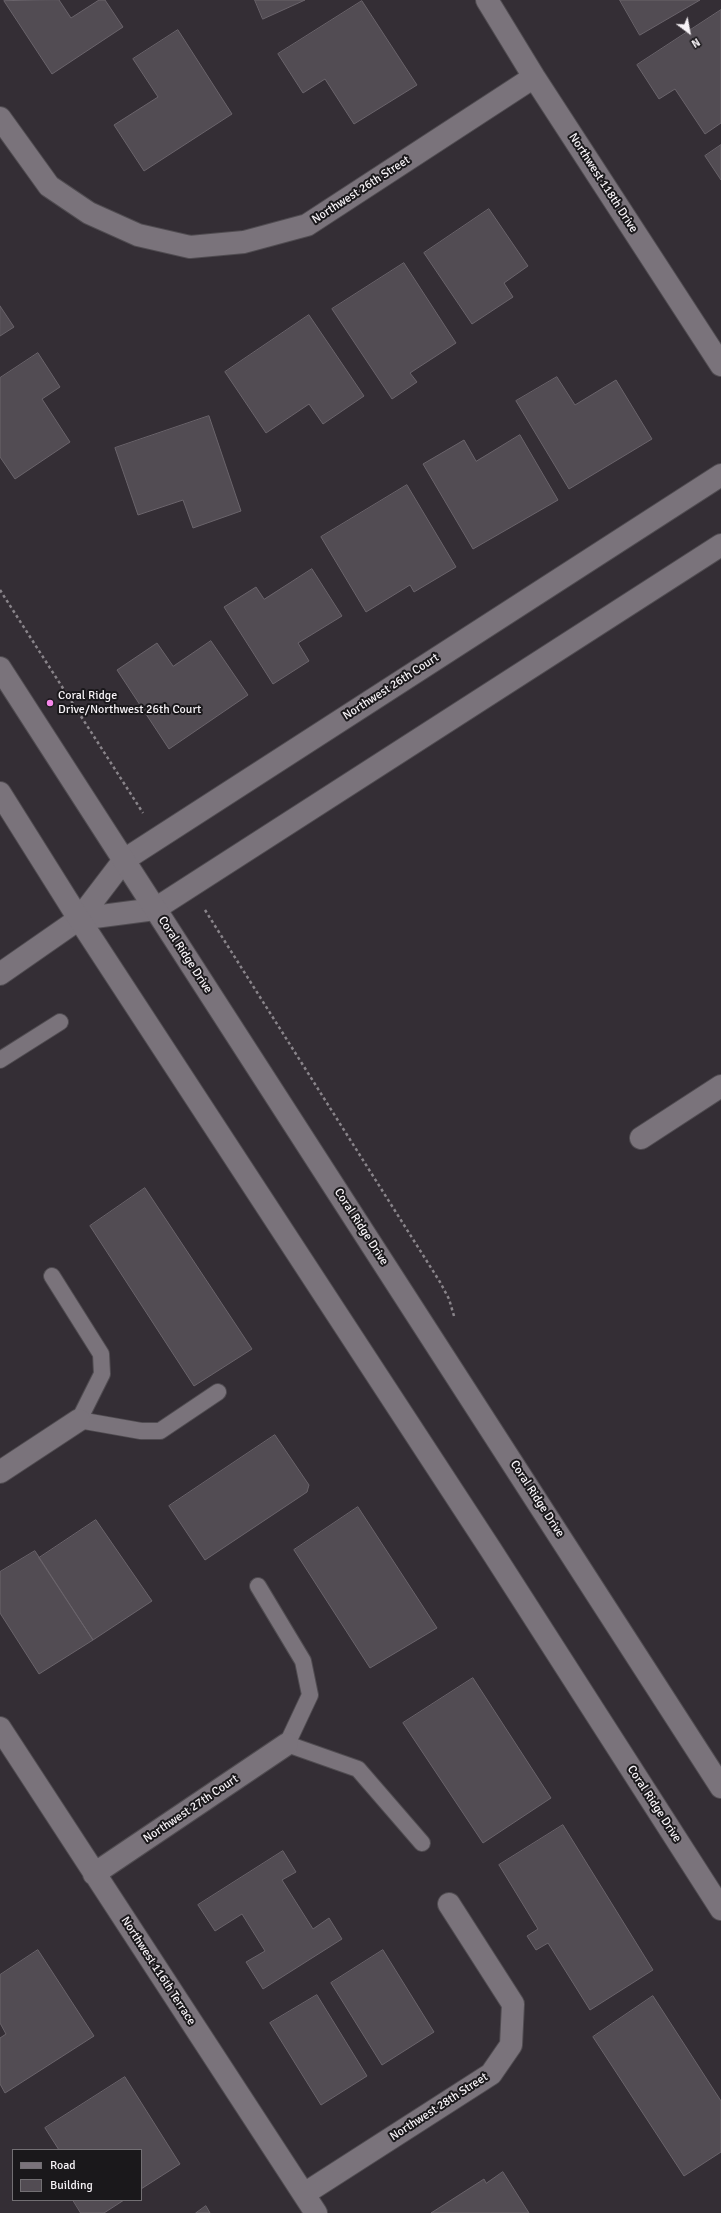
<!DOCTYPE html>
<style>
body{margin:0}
#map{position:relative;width:721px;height:2213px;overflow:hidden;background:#342e35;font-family:Signika,sans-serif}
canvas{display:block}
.legend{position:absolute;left:12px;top:2149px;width:130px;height:52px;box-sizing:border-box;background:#1a181b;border:1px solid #726f73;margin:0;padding:5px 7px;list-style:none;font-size:12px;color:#f6f2f6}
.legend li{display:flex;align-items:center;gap:8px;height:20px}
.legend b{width:20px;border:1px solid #726f73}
.north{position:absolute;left:669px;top:12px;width:40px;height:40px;-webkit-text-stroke:3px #1a181b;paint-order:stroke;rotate:148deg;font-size:11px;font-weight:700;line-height:16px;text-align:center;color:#f6f2f6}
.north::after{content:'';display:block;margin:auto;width:14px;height:18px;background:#f6f2f6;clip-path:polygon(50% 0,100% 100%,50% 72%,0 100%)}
</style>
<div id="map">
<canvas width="721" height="2213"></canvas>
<ul class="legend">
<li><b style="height:5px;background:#7a737b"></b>Road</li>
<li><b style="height:11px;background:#524c53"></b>Building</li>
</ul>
<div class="north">N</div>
</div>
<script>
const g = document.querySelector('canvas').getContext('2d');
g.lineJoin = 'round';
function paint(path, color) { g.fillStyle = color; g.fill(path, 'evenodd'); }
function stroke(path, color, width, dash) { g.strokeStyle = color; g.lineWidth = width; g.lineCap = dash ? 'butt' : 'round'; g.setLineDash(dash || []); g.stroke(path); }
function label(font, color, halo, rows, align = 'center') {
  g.font = font + ' Signika,sans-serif'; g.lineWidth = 4; g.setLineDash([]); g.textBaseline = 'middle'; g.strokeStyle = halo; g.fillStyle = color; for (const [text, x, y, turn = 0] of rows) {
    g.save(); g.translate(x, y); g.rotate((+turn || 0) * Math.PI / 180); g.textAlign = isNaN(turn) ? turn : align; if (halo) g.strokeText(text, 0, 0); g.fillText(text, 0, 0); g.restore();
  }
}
const building = new Path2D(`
 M59 0 71 18 99 0H105L123 27 52 74 4 1Z
 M255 0H305L263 19Z
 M620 0H700L640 35Z
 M362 1 417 85 354 124 325 79 303 93 278 54Z
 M721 10V123L705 134 675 89 659 99 637 65Z
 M178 30 232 114 144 171 114 125 158 97 133 59Z
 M721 145V180L705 156Z
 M489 209 528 266 504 283 513 297 472 324 424 253Z
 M404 263 456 343 410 373 417 382 392 399 332 309Z
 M0 306 14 327 0 336Z
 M309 315 364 396 323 424 309 404 266 433 225 372Z
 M38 353 60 387 42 399 70 442 15 479 0 457V378Z
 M557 377 575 405 616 380 652 439 569 489 516 401Z
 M209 416 241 511 193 528 183 500 138 515 115 448Z
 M520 435 558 500 473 549 423 464 464 440 476 461Z
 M407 485 456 567 414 592 410 585 366 612 321 537Z
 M312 569 342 616 298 643 309 661 273 684 224 607 256 587 264 599Z
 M211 641 248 695 169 749 117 670 157 643 173 666Z
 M145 1188 252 1349 194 1386 90 1226Z
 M275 1435 309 1485 307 1492 205 1560 169 1506Z
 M358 1507 437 1628 370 1668 294 1550Z
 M96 1520 152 1601 93 1640 39 1558Z
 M35 1551 93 1640 39 1674 0 1613V1572Z
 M473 1678 551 1798 483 1843 403 1723Z
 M563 1825 653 1970 590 2010 548 1943 536 1950 527 1936 538 1929 499 1865Z
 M283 1851 296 1872 282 1880 313 1929 329 1918 342 1939 263 1989 246 1962 265 1951 242 1914 215 1931 198 1905Z
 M38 1950 94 2036 5 2093 0 2084V2038L6 2034 0 2023V1975Z
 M383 1950 434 2032 382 2065 331 1983Z
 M317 1995 367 2076 321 2105 270 2023Z
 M653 1996 721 2101V2152L684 2176 593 2037Z
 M125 2077 180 2164 141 2189V2150H59L45 2128Z
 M503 2172 529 2213H431L484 2179 486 2183Z
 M73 2200H124L104 2213H81Z
 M206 2206 210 2213H196Z`);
const path = new Path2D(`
 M0 590 143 813
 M205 910 440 1282 449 1299 454 1316`);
const service = new Path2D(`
 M0 1060 60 1022
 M52 1276 101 1354 102 1374 79 1420 141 1431H160L218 1392
 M258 1586 303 1661 310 1695 287 1744 358 1769 422 1843`);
const minor = new Path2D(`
 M487 0 534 77 721 365
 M0 118 49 186 89 213 138 235 190 247 244 242 307 225 534 77
 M79 919 155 909 721 545
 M0 974 79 919 124 860 721 475
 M641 1138 721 1086
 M0 1472 79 1420
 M0 1728 316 2213
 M94 1874 287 1744
 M304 2194 491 2074 511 2045 513 2004 449 1904`);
const secondary = new Path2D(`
 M0 668 721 1787
 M0 793 79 919 491 1550 721 1909`);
const markers = [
 [50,703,4,"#f788eb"]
];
const streetNames = [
 ["Northwest 118th Drive",603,183,57],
 ["Northwest 26th Street",361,190,-33],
 ["Northwest 26th Court",391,687,-33],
 ["Coral Ridge Drive",185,955,57],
 ["Coral Ridge Drive",361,1227,57],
 ["Coral Ridge Drive",537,1499,57],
 ["Coral Ridge Drive",654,1804,57],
 ["Northwest 27th Court",191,1809,-34],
 ["Northwest 116th Terrace",158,1971,57],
 ["Northwest 28th Street",439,2107,-33]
];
const poiNames = [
 ["Coral Ridge",58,696],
 ["Drive/Northwest 26th Court",58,710]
];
paint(building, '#524c53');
stroke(building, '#6a646b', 1);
stroke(service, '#504c51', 18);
stroke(minor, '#504c51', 24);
stroke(secondary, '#504c51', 24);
stroke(path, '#89848a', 2.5, [3, 3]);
stroke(service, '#7a737b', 16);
stroke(minor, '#7a737b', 22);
stroke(secondary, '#7a737b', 22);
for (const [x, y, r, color] of markers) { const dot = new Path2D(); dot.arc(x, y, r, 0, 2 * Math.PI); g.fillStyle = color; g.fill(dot); stroke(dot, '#1a181b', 1.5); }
label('12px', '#f6f2f6', '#1a181b', streetNames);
label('12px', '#f6f2f6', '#1a181b', poiNames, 'left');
</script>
